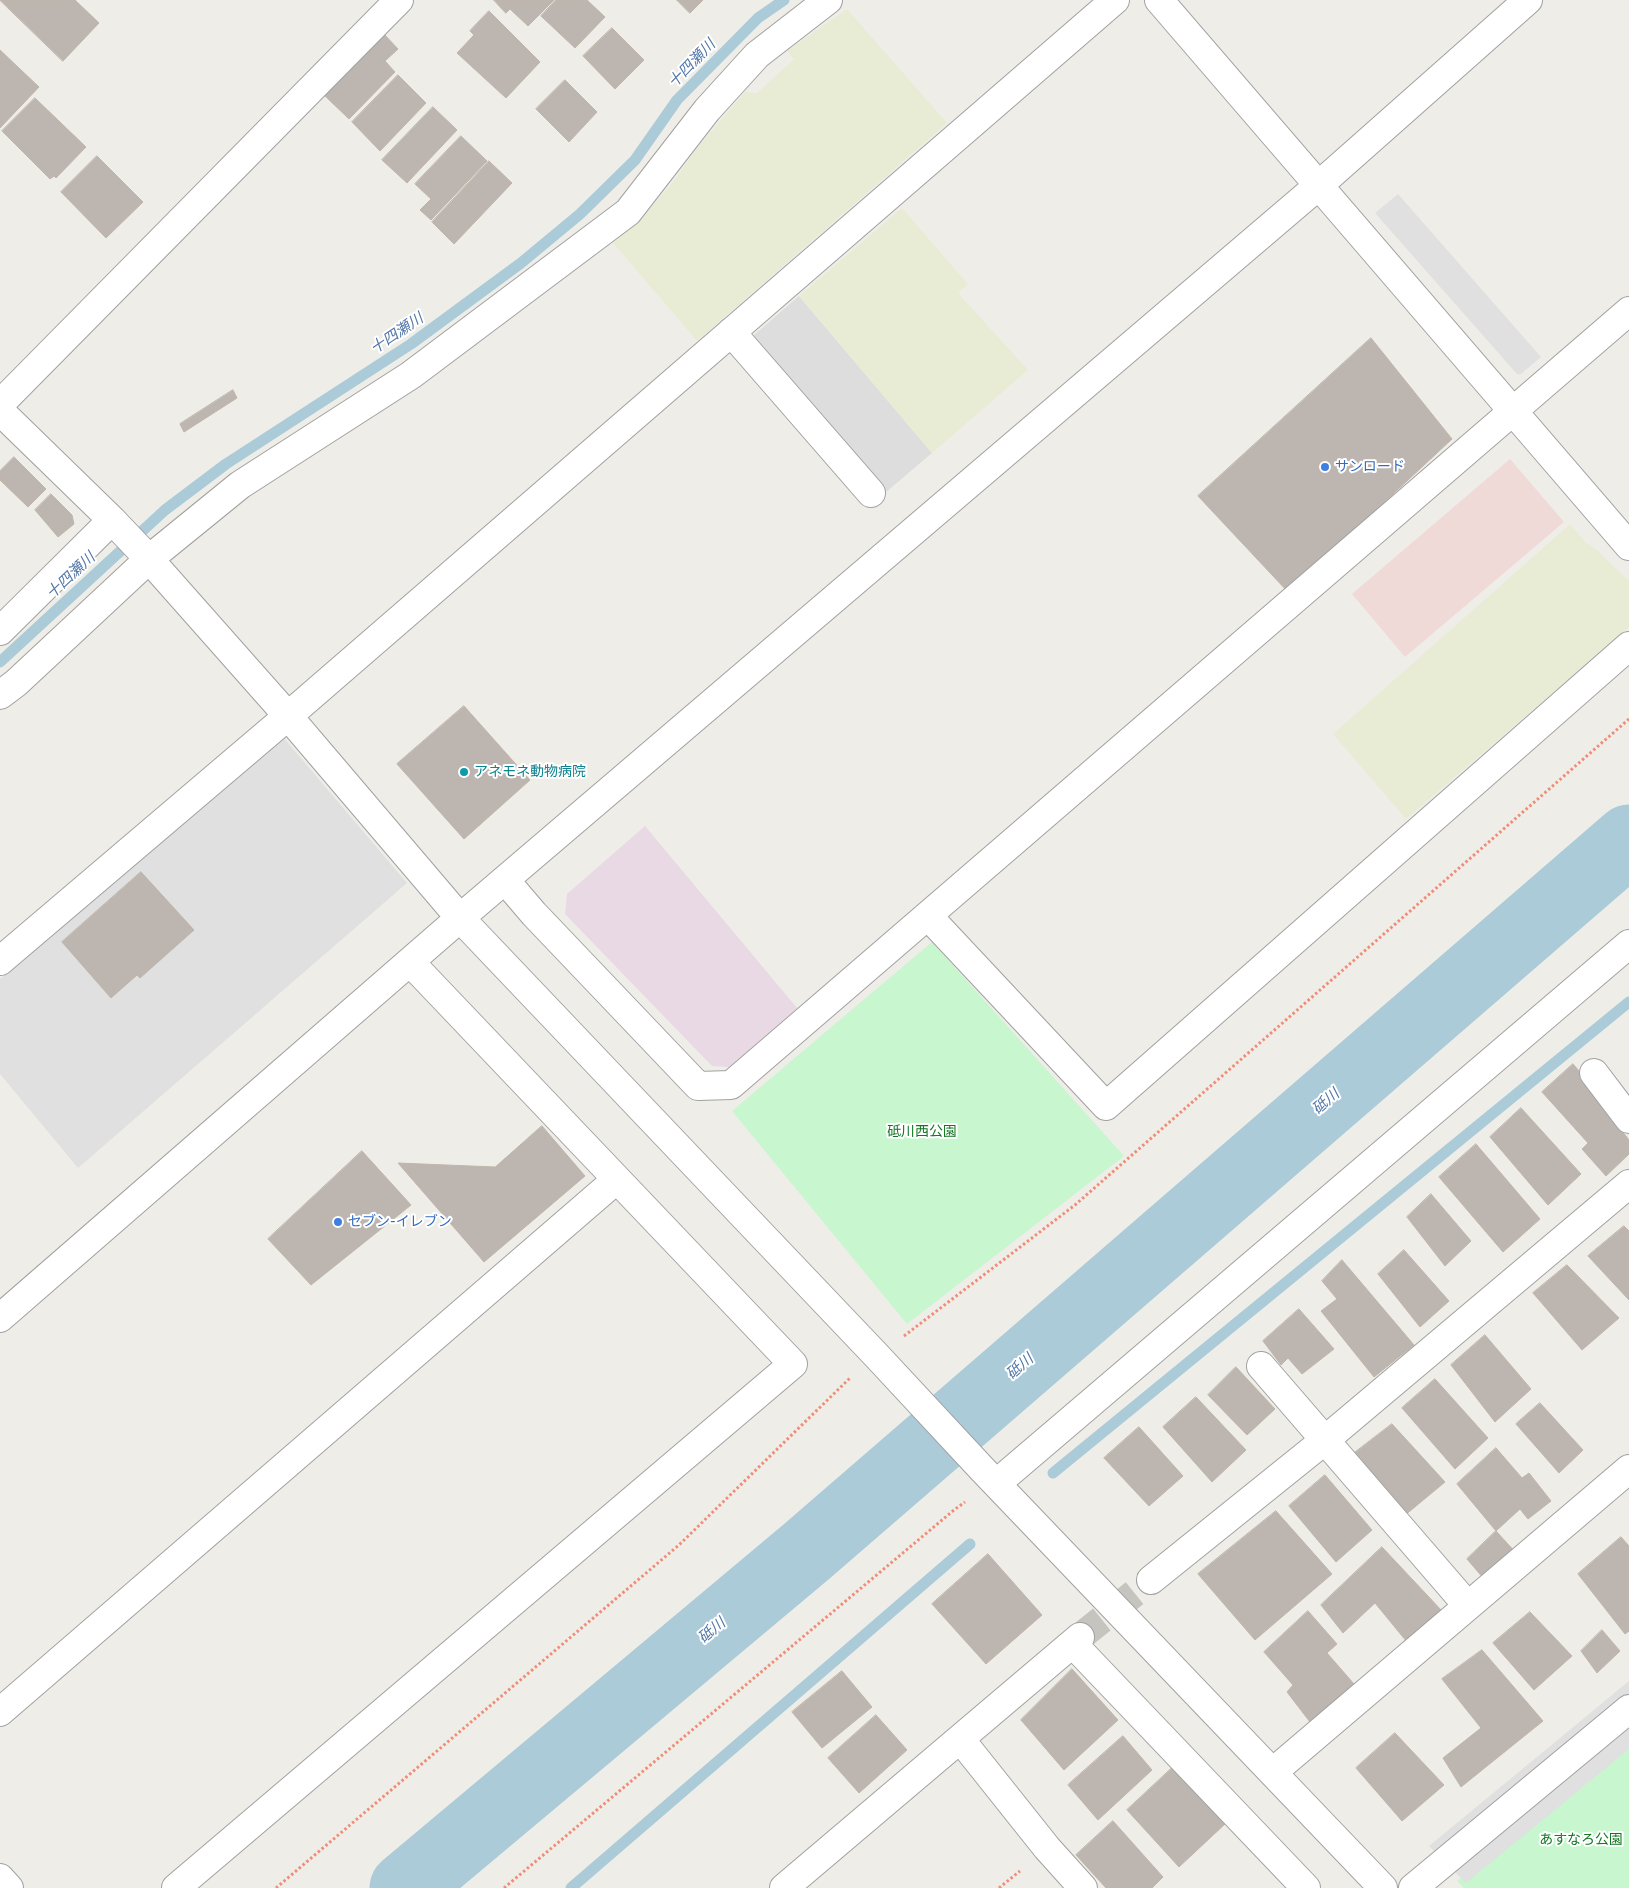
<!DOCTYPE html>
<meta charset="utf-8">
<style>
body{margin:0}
canvas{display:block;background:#efede7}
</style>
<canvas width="1629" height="1888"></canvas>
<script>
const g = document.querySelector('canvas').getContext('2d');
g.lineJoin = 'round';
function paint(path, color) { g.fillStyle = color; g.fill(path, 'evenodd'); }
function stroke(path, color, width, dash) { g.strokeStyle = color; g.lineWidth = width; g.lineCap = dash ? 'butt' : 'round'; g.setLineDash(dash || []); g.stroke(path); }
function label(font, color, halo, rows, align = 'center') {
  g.font = font + ' "Fira Sans","Noto Sans JP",sans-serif'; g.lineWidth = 4; g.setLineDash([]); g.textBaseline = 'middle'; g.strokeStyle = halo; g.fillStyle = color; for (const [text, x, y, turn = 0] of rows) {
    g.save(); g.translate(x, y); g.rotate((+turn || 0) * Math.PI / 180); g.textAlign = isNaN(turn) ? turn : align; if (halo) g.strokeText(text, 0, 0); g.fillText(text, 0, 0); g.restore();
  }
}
const residential = new Path2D(`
 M799 296 932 453 886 492 753 336Z`);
const commercial = new Path2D(`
 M1510 459 1564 522 1405 657 1352 594Z`);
const industrial = new Path2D(`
 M645 826 797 1008 729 1067 712 1066 565 914 567 894Z`);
const farmland = new Path2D(`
 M847 9 947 123 697 341 613 243 644 216 673 182 696 149 745 92 757 93 794 59 787 51Z
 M902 208 968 284 958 293 1028 370 932 453 799 296Z
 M1570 524 1586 543 1597 550 1629 581V627L1406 819 1333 734Z`);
const park = new Path2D(`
 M932 942 1124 1156 907 1324 732 1111Z
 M1629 1738V1888H1464L1457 1881Z`);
const parking = new Path2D(`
 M1398 194 1541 357 1521 374H1517L1375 213Z
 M283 737 407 883 78 1168 0 1074V979Z
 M1629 1681V1749L1466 1883 1429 1846Z`);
const stream = new Path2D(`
 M0 662 165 510 226 464 411 344 521 263 580 214 635 160 677 100 758 18 784 0
 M1053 1473 1629 1002
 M571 1888 970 1544`);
const river = new Path2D(`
 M405 1888 806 1552 1629 840`);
const building = new Path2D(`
 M0 0H75L99 23 63 61Z
 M494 0H554L528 26 510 9 506 13Z
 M556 0H587L605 17 575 48 541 16Z
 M677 0H703L690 13Z
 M489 11 540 62 506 98 457 53 474 35 470 31Z
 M612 28 644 60 615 89 583 56Z
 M382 32 398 49 385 61 395 72 349 119 322 93Z
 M0 50 39 87 0 128Z
 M398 75 426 103 380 151 352 122Z
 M565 80 597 112 569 142 536 109Z
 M35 98 86 147 56 178 54 176 50 179 2 131Z
 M433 107 457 130 407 183 382 160Z
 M461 136 487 161 431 220 420 210 431 199 415 184Z
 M97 156 143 202 106 238 61 192Z
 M489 161 512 183 454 244 432 222Z
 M1371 338 1452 439 1288 592 1198 496Z
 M233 390 237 398 184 432 180 424Z
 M14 457 46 489 28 507 0 480V471Z
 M51 494 72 515 74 524 58 537 35 510Z
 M464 706 530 780 464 839 397 764Z
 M141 872 194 930 140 978 137 975 111 998 62 942Z
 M1573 1064 1626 1125 1622 1131 1629 1140V1154L1606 1176 1582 1149 1588 1143 1542 1092Z
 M1521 1108 1581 1174 1548 1205 1490 1137Z
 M542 1126 585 1176 484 1262 398 1163 495 1167Z
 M1476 1144 1540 1219 1503 1252 1439 1177Z
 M362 1151 411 1205 311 1285 268 1239Z
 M1431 1194 1471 1241 1445 1266 1407 1217Z
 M1624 1226 1629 1231V1300L1588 1256Z
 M1404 1250 1449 1301 1420 1327 1378 1274Z
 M1342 1260 1414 1345 1374 1377 1321 1311 1337 1299 1322 1281Z
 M1567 1265 1619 1318 1582 1350 1533 1293Z
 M1299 1309 1334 1349 1302 1374 1288 1358 1281 1365 1263 1341Z
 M1485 1335 1531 1389 1495 1422 1451 1365Z
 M1236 1367 1275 1409 1247 1435 1208 1395Z
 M1435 1379 1488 1438 1455 1469 1402 1408Z
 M1196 1397 1246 1450 1212 1482 1163 1427Z
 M1540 1403 1583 1450 1559 1473 1516 1424Z
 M1392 1424 1445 1482 1404 1516 1353 1454Z
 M1139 1427 1183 1476 1149 1506 1104 1458Z
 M1496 1448 1522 1478 1529 1473 1551 1501 1528 1519 1520 1509 1496 1531 1457 1484Z
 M1325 1475 1372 1530 1336 1562 1289 1506Z
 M1276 1511 1332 1574 1255 1640 1198 1574Z
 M1496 1531 1517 1554 1484 1579 1467 1559Z
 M1621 1537 1629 1546V1631L1625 1634 1578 1574Z
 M1382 1547 1442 1611 1407 1642 1375 1603 1343 1633 1321 1605Z
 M988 1554 1042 1615 986 1664 932 1604Z
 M1308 1611 1337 1644 1327 1653 1354 1684 1310 1722 1287 1692 1293 1685 1264 1652Z
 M1530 1612 1572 1656 1534 1690 1493 1643Z
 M1602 1630 1620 1651 1597 1673 1581 1651Z
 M1482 1650 1543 1721 1461 1787 1443 1758 1481 1728 1442 1679Z
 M1072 1669 1118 1720 1064 1770 1021 1720Z
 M842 1671 872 1707 822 1748 792 1712Z
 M876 1715 907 1750 859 1793 828 1758Z
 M1395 1733 1444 1785 1402 1821 1356 1768Z
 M1123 1736 1152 1770 1098 1820 1068 1785Z
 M1172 1768 1225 1824 1179 1867 1127 1810Z
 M1113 1821 1163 1877 1152 1888H1106L1076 1855Z`);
const minorTunnel = new Path2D(`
 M1080 1637 1151 1580`);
const path = new Path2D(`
 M904 1336 1075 1205 1629 719
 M276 1888 679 1545 850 1378
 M504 1888 954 1510 965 1502
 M999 1888 1020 1871`);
const minor = new Path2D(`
 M1159 0 1629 546
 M731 332 871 493
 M0 404 399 0
 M0 411 112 520 149 559 288 716 460 918 876 1355 983 1470 1383 1888
 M0 631 112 520
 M0 695 16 683 149 559 240 485 411 375 628 212 707 110 757 55 828 0
 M505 880 534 914 698 1086 731 1085 1629 311
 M928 916 1106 1106 1629 646
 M0 961 288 716 1115 0
 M1594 1073 1629 1119
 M0 1318 460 918 1318 186 1528 0
 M1261 1366 1468 1606
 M997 1483 1629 944
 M1151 1580 1325 1440 1629 1184
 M1073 1644 1306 1888
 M0 1712 616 1180
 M961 1740 1047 1848 1083 1888
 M1273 1772 1629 1469
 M0 1878 9 1888
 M176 1888 793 1364 410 962
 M784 1888 1080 1637
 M1413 1888 1629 1709`);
const markers = [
 [1325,467,5,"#3f7fe0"],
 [464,772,5,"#0f9aa8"],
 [338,1222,5,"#3f7fe0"]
];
const shopNames = [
 ["サンロード",1335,467],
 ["セブン-イレブン",348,1222]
];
const cultureNames = [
 ["アネモネ動物病院",474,772]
];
const parkNames = [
 ["砥川西公園",922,1132],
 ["あすなろ公園",1581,1840]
];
const waterNames = [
 ["十四瀬川",692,64,-46],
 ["十四瀬川",397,334,-34],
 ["十四瀬川",71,576,-43],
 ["砥川",1326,1102,-41],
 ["砥川",1020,1367,-41],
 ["砥川",712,1631,-40]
];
paint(residential, '#ddd');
paint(commercial, '#efdad7');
paint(industrial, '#e8d9e4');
paint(farmland, '#e9ecd4');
paint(park, '#c8f6cf');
paint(parking, '#e0e0e0');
stroke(stream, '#abcbd9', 11);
stroke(river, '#abcbd9', 71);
paint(building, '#bdb6b0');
stroke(building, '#c0b5aa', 1);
stroke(minorTunnel, '#c6c4bf', 28, [28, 14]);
stroke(minor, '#a1a1a1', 30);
stroke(path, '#ef8e78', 3, [2.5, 2.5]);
stroke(minor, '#fff', 28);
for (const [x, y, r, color] of markers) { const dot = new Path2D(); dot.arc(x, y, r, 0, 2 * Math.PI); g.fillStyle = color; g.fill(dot); stroke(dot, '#fff', 2); }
label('14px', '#366cbe', '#fff', shopNames, 'left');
label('14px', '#0d838f', '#fff', cultureNames, 'left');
label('14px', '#147724', '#fff', parkNames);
label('italic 15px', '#5377a8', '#fff', waterNames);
</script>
